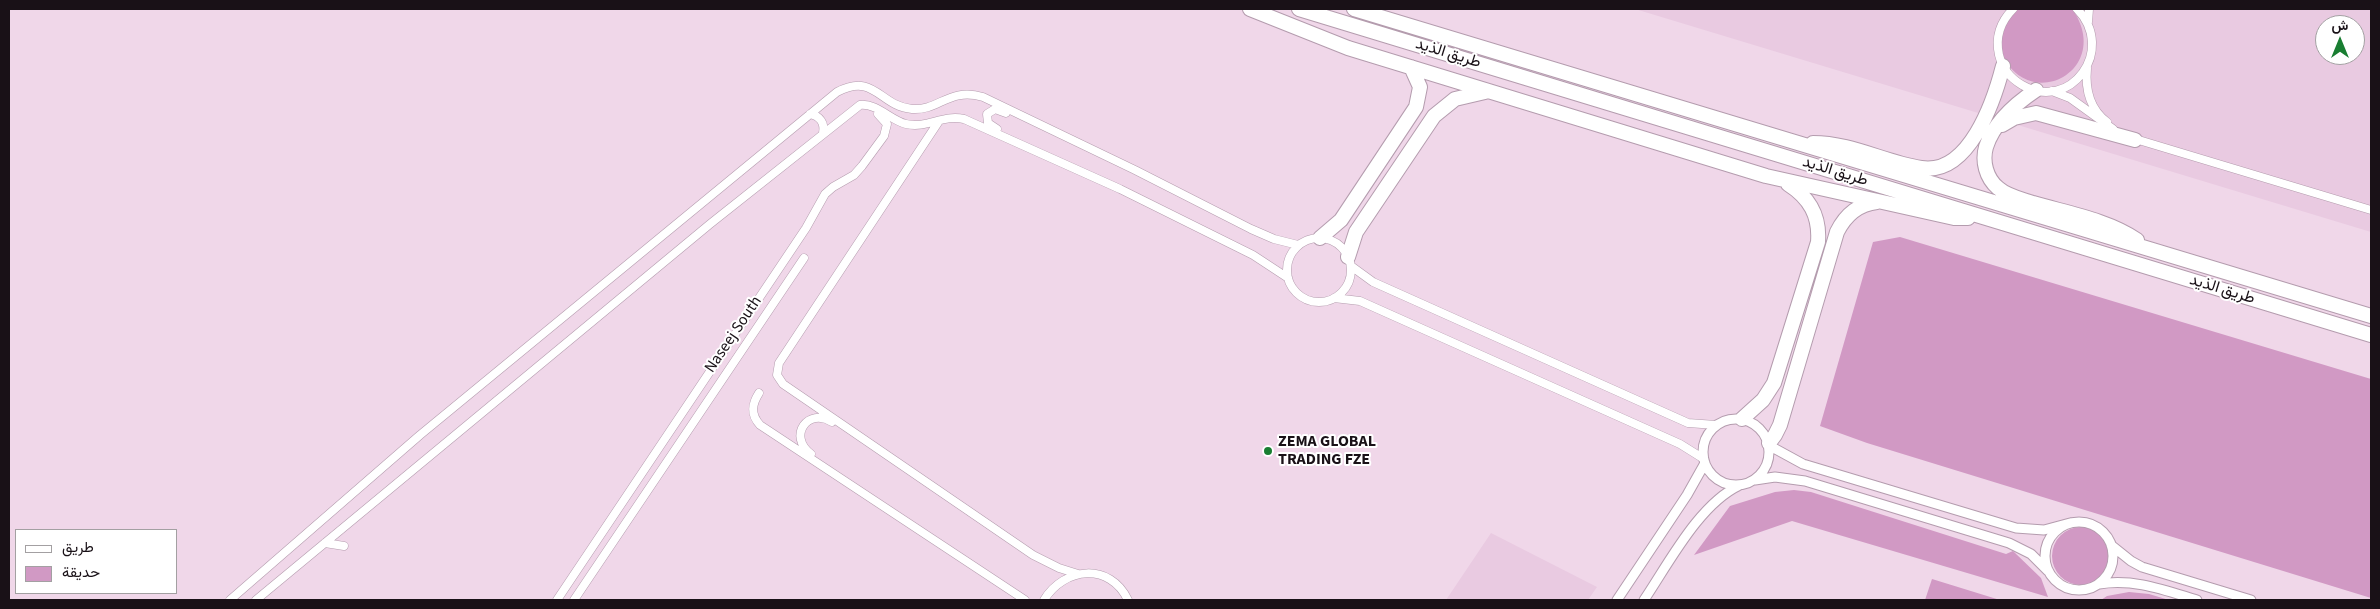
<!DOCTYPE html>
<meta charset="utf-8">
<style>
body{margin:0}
#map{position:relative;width:2380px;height:609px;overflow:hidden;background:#f0d7e9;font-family:"Source Sans 3",Vazirmatn,sans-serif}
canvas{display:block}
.frame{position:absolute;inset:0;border:10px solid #191117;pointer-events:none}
.legend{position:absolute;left:15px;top:529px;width:162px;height:65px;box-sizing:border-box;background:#fff;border:1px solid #a3a0a2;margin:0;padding:6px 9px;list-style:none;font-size:15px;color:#191117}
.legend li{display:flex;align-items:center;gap:10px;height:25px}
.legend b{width:25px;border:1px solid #a3a0a2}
.north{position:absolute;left:2315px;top:15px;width:50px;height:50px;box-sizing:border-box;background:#fff;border:1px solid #a3a0a2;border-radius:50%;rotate:0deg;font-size:14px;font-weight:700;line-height:20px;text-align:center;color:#191117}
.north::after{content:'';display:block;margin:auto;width:18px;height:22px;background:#197e32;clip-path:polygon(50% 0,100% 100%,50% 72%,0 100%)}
</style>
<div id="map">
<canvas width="2380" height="609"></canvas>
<div class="frame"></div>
<ul class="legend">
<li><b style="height:6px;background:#fff"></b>طريق</li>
<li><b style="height:14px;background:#d199c4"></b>حديقة</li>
</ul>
<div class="north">ش</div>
</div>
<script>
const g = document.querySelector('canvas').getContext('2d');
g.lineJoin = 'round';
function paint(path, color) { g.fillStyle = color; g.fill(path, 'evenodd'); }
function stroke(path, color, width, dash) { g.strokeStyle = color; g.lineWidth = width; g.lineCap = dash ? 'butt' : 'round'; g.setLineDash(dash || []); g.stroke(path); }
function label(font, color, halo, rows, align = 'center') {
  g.font = font + ' "Source Sans 3",Vazirmatn,sans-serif'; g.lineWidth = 4; g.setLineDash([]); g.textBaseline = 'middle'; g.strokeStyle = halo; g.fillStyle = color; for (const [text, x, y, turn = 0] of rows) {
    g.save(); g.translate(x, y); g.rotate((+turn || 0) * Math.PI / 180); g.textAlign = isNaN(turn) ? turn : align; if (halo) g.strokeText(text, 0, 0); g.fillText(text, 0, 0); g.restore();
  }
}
const built = new Path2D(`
 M1635 9H2371V232ZM2325 25H2355V55H2325Z
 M1491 533 1597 587 1588 600H1446Z`);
const green = new Path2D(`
 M2014 9 2073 10C2111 67 2038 110 2006 62 2001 54 1999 42 2001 32 2002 24 2010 16 2014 9Z
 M1900 237 2371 379V598L1867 443 1820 426 1873 242Z
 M1794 490 1811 492 2006 554 2013 551 2041 578 2048 597 1792 521 1694 555 1730 506 1775 492Z
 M2052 556a29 29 0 1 1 58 0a29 29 0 1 1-58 0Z
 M1932 579 2000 600H1925Z
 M2129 592 2149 594 2169 600H2101L2107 596Z`);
const minor = new Path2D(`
 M2013 9C2001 21 1995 37 1999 55 2002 67 2010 78 2022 85 2070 113 2117 50 2077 9
 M2088 22 2089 9
 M2087 68C2085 89 2090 109 2107 122
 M2052 91 2070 98 2113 129
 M810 114C820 116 825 123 823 133
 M939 121 779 363 777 375 783 384 1033 555 1059 568 1078 574
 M997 129 988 123 987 114 995 109 1006 113
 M2132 138 2371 210
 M1287 270a32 32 0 1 1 64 0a32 32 0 1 1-64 0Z
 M1351 266 1373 282 1688 423 1716 425
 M1334 298 1360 301 1680 444 1704 459
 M759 393C752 404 750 414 760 425L1025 600
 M811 454C787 436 808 407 832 422
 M325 543 344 546
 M230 600 420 435 837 92C875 72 879 106 912 109 939 111 949 87 983 97L1135 170 1251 229 1274 239 1298 245
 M256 600 710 224 860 105C877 103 890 120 906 124 927 129 943 114 964 119L1120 189 1253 255 1288 278
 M557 600 806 228 825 194 833 187 854 175 862 166 884 136 887 124 878 114
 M574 600 804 258
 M1044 600C1064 567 1110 562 1128 600`);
const tertiary = new Path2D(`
 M1703 452a33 33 0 1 1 66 0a33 33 0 1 1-66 0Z
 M1770 446 1803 464 2016 528 2044 530 2070 523
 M1755 480 1775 477 1805 481 2009 543 2031 554 2048 571
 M2045 556a34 34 0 1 1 68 0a34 34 0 1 1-68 0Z
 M2111 545 2131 561 2142 567 2251 600
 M2099 584C2133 578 2164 590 2197 600
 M1617 600 1687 495 1705 463
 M1644 600C1669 563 1699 504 1740 485`);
const motorway = new Path2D(`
 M1250 9 1348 48 1766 176 1954 218H1968
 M1299 9 2371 335
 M1354 9 2371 316
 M2036 90C2015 104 1994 122 1986 147 1982 161 1986 178 1998 188 2008 197 2022 199 2033 203 2067 213 2108 220 2137 240
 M2002 125 2014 118 2036 113 2135 140
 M1813 143C1851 143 1884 162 1921 168 1969 176 1994 101 2003 66
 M1320 238 1341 220 1416 107 1420 87 1411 67
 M1348 257 1356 232 1434 116 1455 99 1485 92
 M1742 419 1763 400 1774 383 1818 242C1820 216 1810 198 1788 184
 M1769 443 1775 435 1780 425 1837 232C1845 216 1858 204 1877 202`);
const markers = [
 [1268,451,5,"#197e32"]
];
const streetNames = [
 ["طريق الذيد",1448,54,17],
 ["طريق الذيد",1835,172,17],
 ["طريق الذيد",2222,290,17],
 ["Naseej South",734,335,-56]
];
const poiNames = [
 ["ZEMA GLOBAL",1278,442],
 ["TRADING FZE",1278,460]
];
paint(built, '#e9cae1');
paint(green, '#d199c4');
stroke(minor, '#b49cae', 9);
stroke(tertiary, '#b49cae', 11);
stroke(motorway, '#b49cae', 16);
stroke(minor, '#fff', 8);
stroke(tertiary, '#fff', 9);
stroke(motorway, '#fff', 14);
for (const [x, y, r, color] of markers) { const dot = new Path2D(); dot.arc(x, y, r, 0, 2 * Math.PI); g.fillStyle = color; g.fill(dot); stroke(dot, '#fff', 2); }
label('16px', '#191117', '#fff', streetNames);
label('bold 16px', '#191117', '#fff', poiNames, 'left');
</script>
